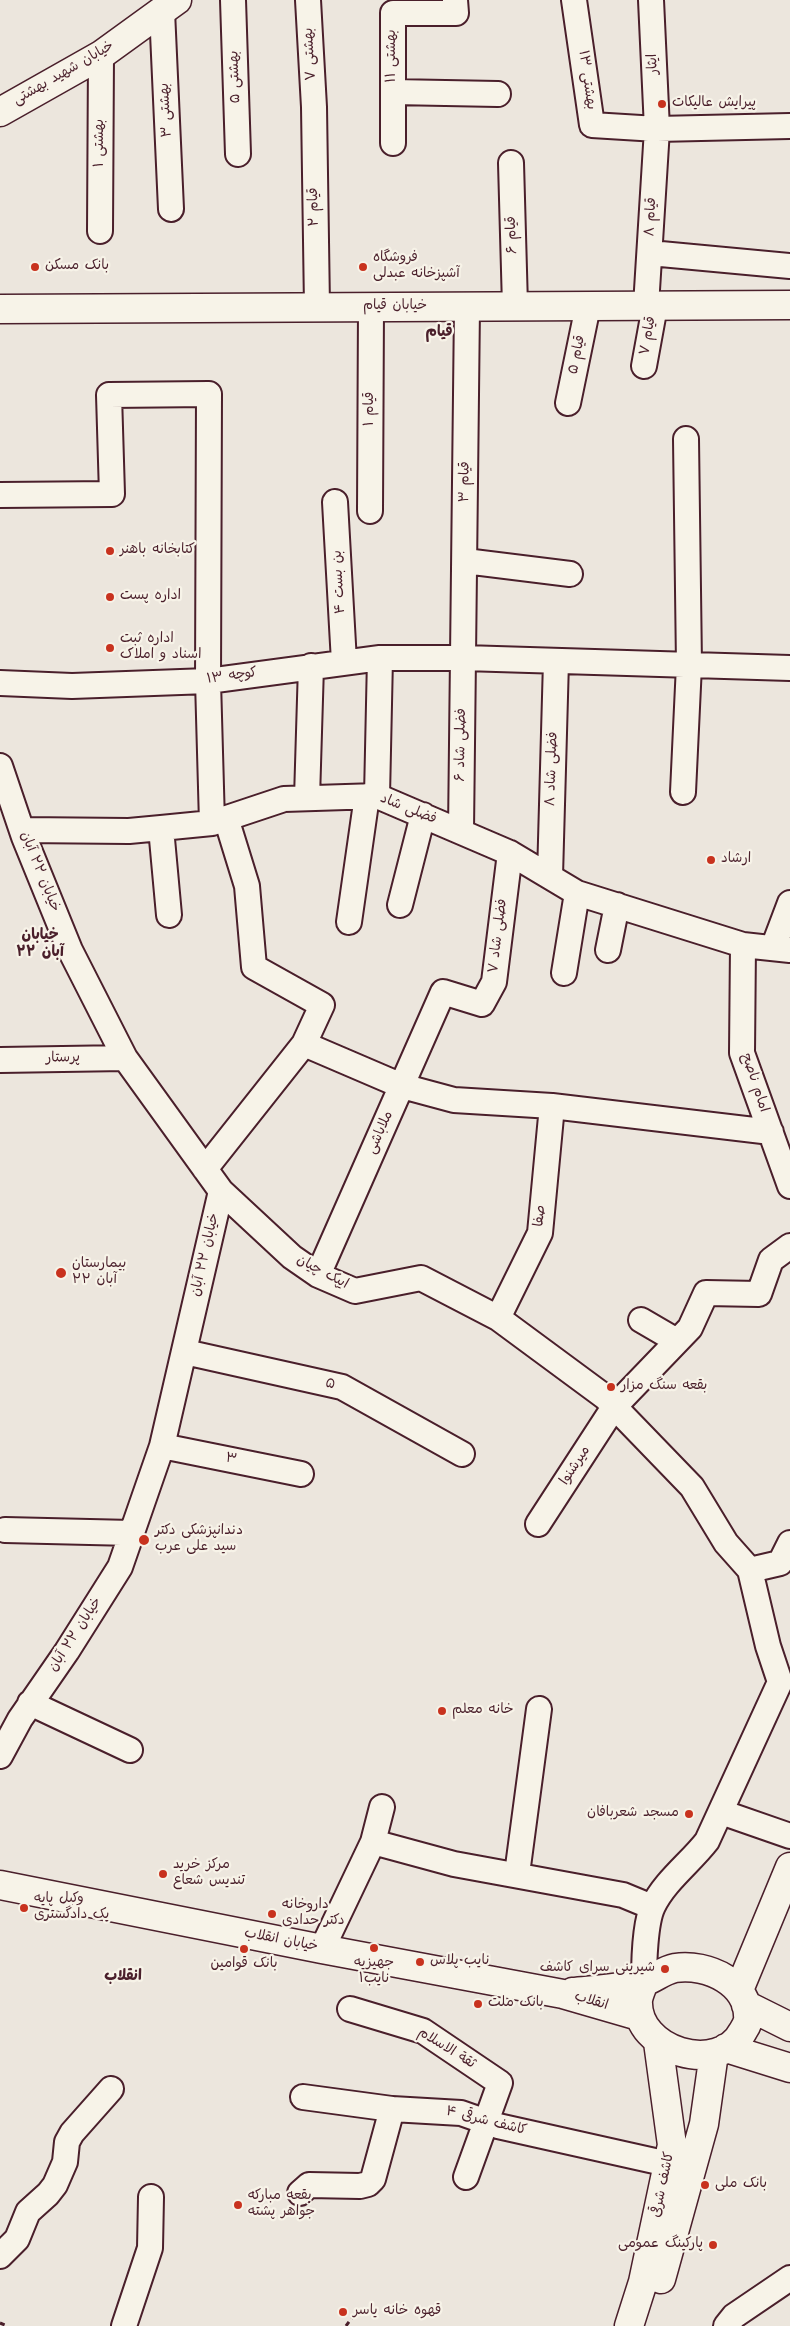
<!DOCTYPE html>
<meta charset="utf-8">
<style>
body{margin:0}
canvas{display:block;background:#ece6dd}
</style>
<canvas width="790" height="2326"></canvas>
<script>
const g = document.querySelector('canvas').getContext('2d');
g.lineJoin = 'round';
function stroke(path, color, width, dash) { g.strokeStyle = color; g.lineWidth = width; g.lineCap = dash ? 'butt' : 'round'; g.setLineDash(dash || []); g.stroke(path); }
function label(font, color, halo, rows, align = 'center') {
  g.font = font + ' Kalam,"Playpen Sans Arabic",sans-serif'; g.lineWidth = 4.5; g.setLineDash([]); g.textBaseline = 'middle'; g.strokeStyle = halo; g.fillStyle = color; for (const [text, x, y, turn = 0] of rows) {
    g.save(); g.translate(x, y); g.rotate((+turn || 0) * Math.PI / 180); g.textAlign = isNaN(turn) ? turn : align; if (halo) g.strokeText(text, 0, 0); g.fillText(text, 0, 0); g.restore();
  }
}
const path = new Path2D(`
 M0 2323 7 2326
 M346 2326 354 2315`);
const minor = new Path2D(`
 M233 0 238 154
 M308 0 314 107 317 307
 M574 0 592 125 657 129 790 126
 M162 11 171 209
 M393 92 498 94
 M393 143V13H456L455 0
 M511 163 515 306
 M100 231 101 55
 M650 253 790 266
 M646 306 657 129 651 0
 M644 366 655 306
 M568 403 588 306
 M0 495 112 494 109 395 209 394 208 681 212 823
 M335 502 344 662
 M370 511 371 307
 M465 561 570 574
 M0 683 72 686 208 681 380 658H464L790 668
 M0 766 24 837 70 950 125 1058 221 1191 292 1257 318 1275 355 1291 421 1278 498 1318 605 1397 692 1487 726 1543 750 1570 768 1646 780 1682 707 1841C690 1863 665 1881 653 1906 645 1922 644 1964 644 1982
 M683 792 689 665 686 439
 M377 796 380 658
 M307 798 311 666
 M161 828 169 915
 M22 830 129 831 161 828 212 823 284 799 377 796 510 853 577 893 743 945 790 950
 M461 831 467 307
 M550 876 556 661
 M400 905 423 815
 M349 922 367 796
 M743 945 742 1053 790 1186
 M773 948 790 903
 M608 950 617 905
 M564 973 577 893
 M304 1044 402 1086 454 1100 552 1106 771 1132
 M0 1060 125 1058
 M205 1169 304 1044 322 1005 254 967 247 886 226 818
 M318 1275 443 992 482 1004 494 982 510 853
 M498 1318 540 1233 552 1106
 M641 1320 677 1341
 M185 1352 342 1387 462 1454
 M162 1446 301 1474
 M538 1524 614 1407 690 1328 706 1293 759 1294 771 1260 790 1246
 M5 1530 132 1533
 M750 1570 780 1563 790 1543
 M30 1703 130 1750
 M0 1756 20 1719 67 1651 120 1567 162 1446 221 1191
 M721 1812 790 1836
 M373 1842 382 1807
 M517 1874 539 1709
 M322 1949 373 1842 454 1864 623 1895 652 1907
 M350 2009 423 2031 500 2083 466 2177
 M303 2097 392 2109
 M300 2193 309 2185 360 2186 368 2184 373 2179 392 2109 461 2113 498 2126 668 2164
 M0 2256 17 2239 28 2212 48 2194 55 2185 65 2162 67 2142 72 2133 111 2089
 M124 2326 150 2248 151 2197
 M726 2326 734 2316 790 2278`);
const major = new Path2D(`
 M0 112 101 55 177 0
 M0 309 790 305
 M0 1885 322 1949 563 1994 639 2016
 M739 1990 790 1867
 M573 1992C591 1990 629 1988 644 1982 655 1978 664 1970 675 1968 707 1963 751 1983 748 2021 747 2024 745 2028 743 2031 719 2077 635 2051 638 2000 639 1994 642 1988 644 1982
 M746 2005 790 2027
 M726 2048 790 2068
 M661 2279 704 2124 714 2053
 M629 2326 643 2282 672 2145 658 2042`);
const markers = [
 [662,104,5,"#c8321e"],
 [35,267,5,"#c8321e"],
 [363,267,5,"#c8321e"],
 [110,551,5,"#c8321e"],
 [110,597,5,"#c8321e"],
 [110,648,5,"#c8321e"],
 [711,860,5,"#c8321e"],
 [61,1273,6,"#c8321e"],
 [611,1387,5,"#c8321e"],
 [144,1540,6,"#c8321e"],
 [442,1711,5,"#c8321e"],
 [689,1814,5,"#c8321e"],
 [163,1874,5,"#c8321e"],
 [24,1908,5,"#c8321e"],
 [272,1914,5,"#c8321e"],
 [374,1948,5,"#c8321e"],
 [244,1949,5,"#c8321e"],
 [420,1962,5,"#c8321e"],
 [665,1969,5,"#c8321e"],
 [478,2004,5,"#c8321e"],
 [705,2185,5,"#c8321e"],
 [238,2205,5,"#c8321e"],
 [713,2245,5,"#c8321e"],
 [343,2312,5,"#c8321e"]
];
const streetNames = [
 ["بهشتی ۷",311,54,-93],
 ["بهشتی ۱۱",393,56,-90],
 ["ایثار",654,64,-93],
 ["خیابان شهید بهشتی",64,74,-30],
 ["بهشتی ۵",236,77,-92],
 ["بهشتی ۱۳",586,80,82],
 ["بهشتی ۳",167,110,-93],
 ["بهشتی ۱",101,143,-90],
 ["قیام ۲",315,207,-91],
 ["قیام ۸",652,217,-87],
 ["قیام ۶",513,235,-92],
 ["خیابان قیام",395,307],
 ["قیام ۷",649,336,-80],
 ["قیام ۵",578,355,-79],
 ["قیام ۱",371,409,-90],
 ["قیام ۳",466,482,-89],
 ["بن بست ۴",340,582,-93],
 ["کوچه ۱۳",232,677,-8],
 ["فضلی شاد ۶",462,745,-89],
 ["فضلی شاد ۸",553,769,-88],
 ["فضلی شاد",408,810,22],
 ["خیابان ۲۲ آبان",39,872,68],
 ["فضلی شاد ۷",499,936,-83],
 ["پرستار",63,1059,-1],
 ["امام ناصح",754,1083,72],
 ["ملاباشی",381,1133,-66],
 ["صفا",541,1216,-84],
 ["خیابان ۲۲ آبان",206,1255,-77],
 ["ایپک چیان",322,1273,28],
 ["۵",330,1385,13],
 ["۳",231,1460,11],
 ["میرشنوا",576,1466,-57],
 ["خیابان ۲۲ آبان",76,1635,-57],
 ["خیابان انقلاب",281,1941,11],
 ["انقلاب",591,2002,17],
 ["ثقة‌ الاسلام",446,2049,32],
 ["کاشف شرقی ۴",486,2122,14],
 ["کاشف شرقی",664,2185,-78]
];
const poiNames = [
 ["پیرایش عالیکات",672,104],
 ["فروشگاه",373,259],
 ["آشپزخانه عبدلی",373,275],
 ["بانک مسکن",45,267],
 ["کتابخانه باهنر",120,551],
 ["اداره پست",120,597],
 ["اداره ثبت",120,640],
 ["اسناد و املاک",120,656],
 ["ارشاد",721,860],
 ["بیمارستان",72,1265],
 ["۲۲ آبان",72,1281],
 ["بقعه سنگ مزار",621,1387],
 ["دندانپزشکی دکتر",155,1532],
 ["سید علی عرب",155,1548],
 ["خانه معلم",452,1711],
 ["مسجد شعربافان",679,1814,"right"],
 ["مرکز خرید",173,1866],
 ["تندیس شعاع",173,1882],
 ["وکیل پایه",34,1900],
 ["یک دادگستری",34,1916],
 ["داروخانه",282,1906],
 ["دکتر حدادی",282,1922],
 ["نایب پلاس",430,1962],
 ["جهیزیه",374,1964,"center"],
 ["نایب۱",374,1980,"center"],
 ["بانک قوامین",244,1965,"center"],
 ["شیرینی سرای کاشف",655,1969,"right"],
 ["بانک ملت",488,2004],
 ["بانک ملی",715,2185],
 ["بقعه مبارکه",248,2197],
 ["جواهر پشته",248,2213],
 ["پارکینگ عمومی",703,2245,"right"],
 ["قهوه خانه یاسر",353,2312]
];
const neighbourhoodNames = [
 ["قیام",439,333],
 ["خیابان",40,936],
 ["۲۲ آبان",40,953],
 ["انقلاب",123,1977]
];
stroke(minor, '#4a1f2b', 28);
stroke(major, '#4a1f2b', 31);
stroke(path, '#4a1f2b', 3, [5, 4]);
stroke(minor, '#f7f3e8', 24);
stroke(major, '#f7f3e8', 28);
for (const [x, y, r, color] of markers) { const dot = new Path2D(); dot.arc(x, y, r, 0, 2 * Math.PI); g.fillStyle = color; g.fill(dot); stroke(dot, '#f7f3e8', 2); }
label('14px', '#4a1f2b', '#f7f3e8', streetNames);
label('14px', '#4a1f2b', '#f7f3e8', poiNames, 'left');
label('bold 15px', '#4a1f2b', '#f7f3e8', neighbourhoodNames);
</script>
